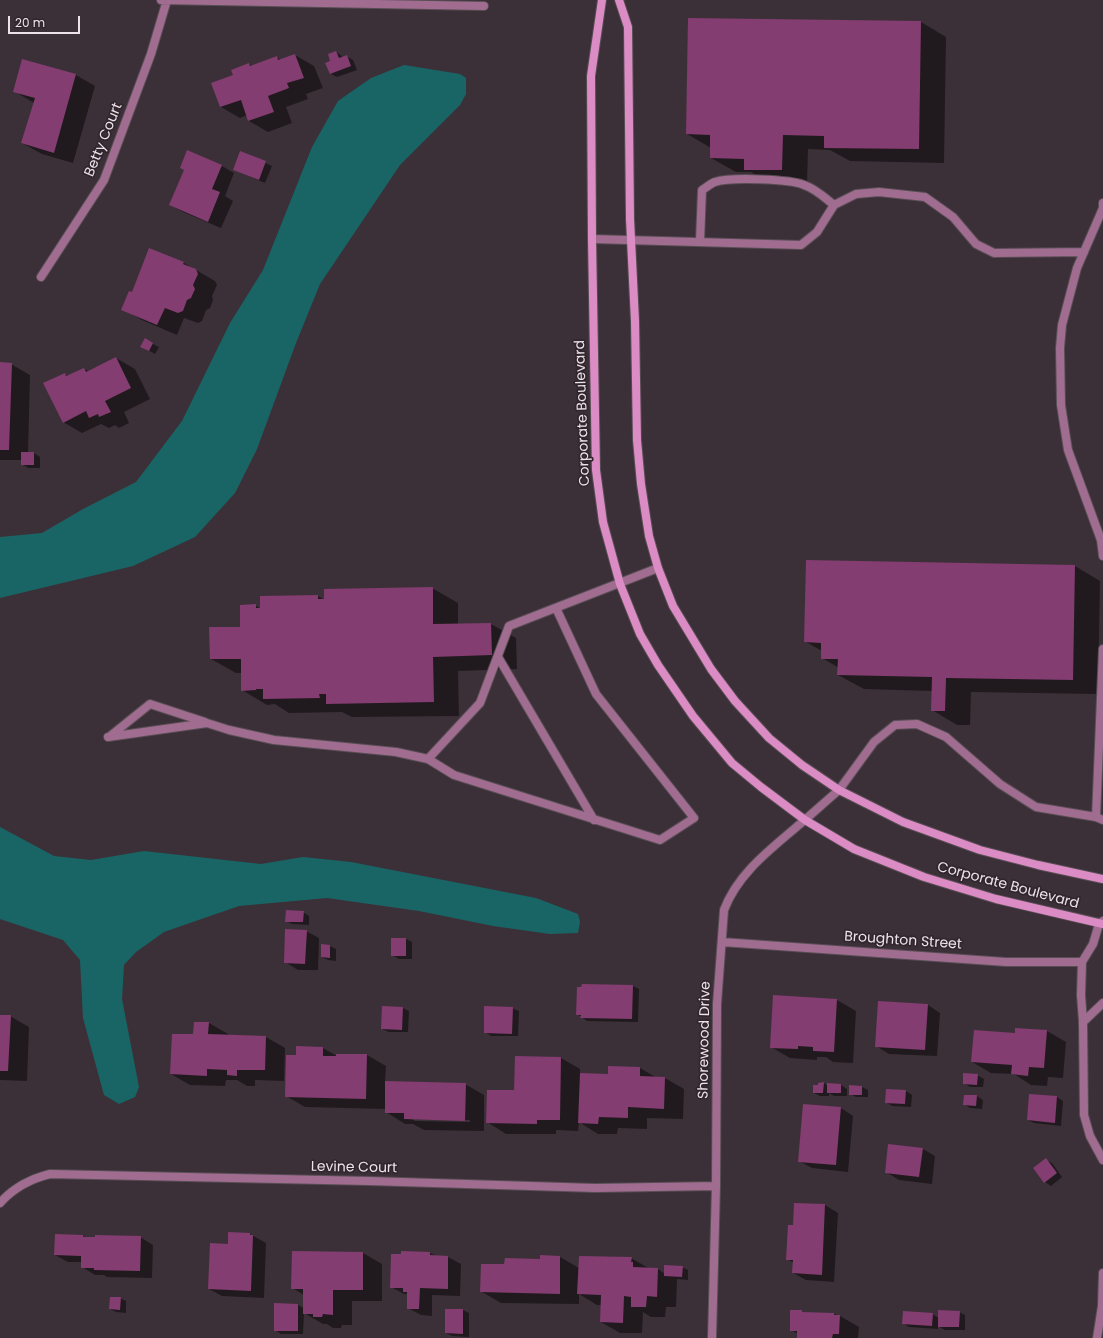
<!DOCTYPE html>
<style>
body{margin:0}
#map{position:relative;width:1103px;height:1338px;overflow:hidden;background:#3c3038;font-family:Poppins,sans-serif}
canvas{display:block}
.scale{position:absolute;left:8px;top:16px;width:72px;height:18px;box-sizing:border-box;border:2px solid #ece3e9;border-top:0;padding-left:5px;font-size:12px;line-height:14px;white-space:nowrap;color:#ece3e9;-webkit-text-stroke:3px #32262e;paint-order:stroke}
</style>
<div id="map">
<canvas width="1103" height="1338"></canvas>
<div class="scale">20 m</div>
</div>
<script>
const g = document.querySelector('canvas').getContext('2d');
g.lineJoin = 'round';
function paint(path, color) { g.fillStyle = color; g.fill(path, 'evenodd'); }
function stroke(path, color, width, dash) { g.strokeStyle = color; g.lineWidth = width; g.lineCap = dash ? 'butt' : 'round'; g.setLineDash(dash || []); g.stroke(path); }
function label(font, color, halo, rows, align = 'center') {
  g.font = font + ' Poppins,sans-serif'; g.lineWidth = 3.5; g.setLineDash([]); g.textBaseline = 'middle'; g.strokeStyle = halo; g.fillStyle = color; for (const [text, x, y, turn = 0] of rows) {
    g.save(); g.translate(x, y); g.rotate((+turn || 0) * Math.PI / 180); g.textAlign = isNaN(turn) ? turn : align; if (halo) g.strokeText(text, 0, 0); g.fillText(text, 0, 0); g.restore();
  }
}
const water = new Path2D(`
 M404 65 460 74 466 78V94L460 105 400 165 320 284 296 343 257 449 235 493 195 537 133 566 0 598V537L42 533 83 509 136 482 182 421 230 323 263 270 312 147 338 101 371 78Z
 M0 827 54 856 91 860 144 851 261 864 303 857 351 862 536 898 578 914 580 922 578 933 550 934 493 926 419 911 327 898 239 906 164 932 136 952 124 965 122 999 139 1087 135 1097 119 1104 104 1095 83 1018 80 960 63 940 0 919Z`);
const shadow = new Path2D(`
 M921 22 946 37 944 163 850 161 830 150 808 149 807 184H770L751 172H736L711 158V148L687 134Z
 M336 52 342 56 343 58 346 56 353 60 357 70 337 77 331 74 332 62Z
 M295 55 314 66 323 88 306 94 308 99 286 107 292 123 268 132 249 121 247 115 240 118 221 107 234 75 232 70 249 64 253 66 276 57 281 60Z
 M22 60 76 75 95 86 73 163 42 154 22 143 34 103 14 91Z
 M241 152 272 166 265 183 234 170Z
 M222 166 234 173 225 196 233 201 221 228 183 212 170 205Z
 M150 250 184 263 215 281 217 285 212 296 213 300 210 308 206 310 202 321 198 323 184 318 177 335 142 320 123 309 132 293Z
 M145 340 159 347 155 354 148 350Z
 M116 358 135 369 150 399 124 412 129 423 119 428 115 425 109 428 101 424 82 433 63 422 64 374 69 376 84 369 88 371Z
 M0 363 11 364 30 375 28 453H34L40 457V468H28L22 464V460H0Z
 M1075 566 1100 581 1098 694 971 692 970 725H957L932 710V691L864 689 838 675 839 668 822 658V651L806 642Z
 M432 588 458 603V625L491 624 516 638 517 669 458 671 459 716 352 717 342 712 289 713 275 704 267 705 242 690V673H236L211 659 241 628 255 605 261 609 318 596 325 600Z
 M303 912 309 916V925L292 924 286 921Z
 M306 931 319 938 318 970H298L285 962Z
 M392 939H406L412 942V959H399L392 955Z
 M322 945 330 946 336 949V961L328 960 322 957Z
 M633 986 639 989 638 1022 587 1021 577 1014Z
 M837 1000 856 1011 853 1063 833 1062 826 1057H817V1060L790 1058 771 1047Z
 M928 1005 940 1013 937 1056 889 1054 876 1046Z
 M403 1008 409 1011 408 1032H389L382 1029Z
 M512 1008 519 1011 518 1036H491L485 1032Z
 M0 1016H10L29 1027 27 1081 0 1080Z
 M209 1023 228 1034V1036L266 1037 285 1048 284 1081 255 1080V1086H247L237 1080H226L225 1086 190 1085 171 1074 194 1035Z
 M1047 1031 1066 1042 1063 1078 1048 1077 1047 1086 1031 1085 1014 1074 991 1073 972 1062 1016 1034Z
 M297 1047 323 1048 337 1056 367 1055 386 1066 385 1082 465 1084 484 1095V1131L424 1130 413 1124H405L386 1112V1109L305 1107 286 1096 297 1056ZM412 1119 470 1120V1122L415 1121Z
 M561 1058 580 1069V1074L609 1075 640 1068 657 1078H665L684 1089 683 1119 647 1118V1129L618 1128 617 1134H598L579 1122 578 1131 556 1130V1134H506L487 1122 515 1091Z
 M977 1075 984 1079 983 1087H970L964 1083Z
 M824 1083 828 1086 841 1085 847 1089V1096H834L829 1093V1096H820L814 1093Z
 M862 1087 868 1090V1097H856L850 1094Z
 M906 1091 912 1095 911 1107 892 1106 886 1102Z
 M977 1096 983 1100 982 1109 970 1108 964 1104Z
 M1057 1097 1063 1101 1061 1126 1034 1123 1028 1120Z
 M841 1108 853 1116 848 1172 812 1168 799 1161Z
 M923 1149 935 1156 932 1184 899 1180 886 1172Z
 M1046 1160 1052 1163 1062 1177 1051 1186 1045 1182Z
 M825 1205 838 1213 834 1282 806 1280 793 1273 794 1263 787 1259 794 1227Z
 M229 1233 250 1234 266 1243 264 1298 222 1296 209 1289 228 1245Z
 M83 1236 87 1238 140 1237 153 1245 152 1278 107 1277 104 1275H95L82 1267V1262H68L55 1255Z
 M293 1252 363 1253 382 1264V1301H352V1325H342L341 1328H333L327 1324H323L304 1313 303 1334H281L275 1330V1304L298 1305 304 1308V1295L292 1288Z
 M402 1252 430 1253 437 1256 448 1257 461 1264 460 1296 432 1295V1316L421 1315 408 1308V1294H404L391 1287Z
 M560 1257 579 1268 631 1258 650 1269H658L665 1274 682 1267 688 1270V1280L677 1279 676 1307H666L665 1317H651L643 1312 642 1333H620L601 1322 602 1305H597L579 1294V1304L501 1303 482 1292 505 1265Z
 M120 1298 126 1301V1313L116 1312 110 1309Z
 M446 1310H463L469 1313V1337L452 1336 446 1333Z
 M801 1311 804 1313 834 1314 840 1316 859 1327 858 1338H798V1334L791 1330Z
 M959 1312 965 1315V1330H945L938 1326V1329L909 1327 903 1323 932 1314 939 1318Z`);
const building = new Path2D(`
 M688 18 921 21 919 149 824 148V136L783 135 782 170H744V159L710 158V135L686 134Z
 M336 51 339 58 347 55 351 66 330 74 325 63 330 61 328 54Z
 M295 54 304 78 287 83 289 88 268 96 274 112 248 121 241 100 220 107 211 83 233 75 231 70 249 63 250 66 277 56 278 60Z
 M22 59 76 74 54 153 21 143 35 98 13 92Z
 M187 150 222 165 212 189 220 192 208 222 169 205 184 170 180 168Z
 M240 151 266 161 259 180 233 170Z
 M149 248 184 262 183 264 196 269 198 274 193 285 195 289 191 298 187 300 183 311 178 313 165 308 157 325 121 310 129 291 132 292Z
 M145 338 153 343 149 351 140 347Z
 M116 357 131 388 105 401 111 412 99 417 98 414 89 418 86 411 63 423 43 383 65 373 66 376 84 368 86 372Z
 M0 362 12 363 9 450H0Z
 M21 452H34V465H21Z
 M806 560 1075 565 1073 680 946 678 945 711H931L932 677 837 675 838 659H821V643L804 642Z
 M433 587V624L491 623 492 655 433 657 434 702 326 704V694H319L320 698 263 699V689H256V690L241 691V659H210L209 627H240V605L256 604V608H260V596L318 595V599H324V589Z
 M286 910 304 911 303 922H285Z
 M285 929 307 930 305 964 284 963Z
 M391 938H406V956H391Z
 M321 944 330 945V958L321 957Z
 M582 984 633 985 632 1019 580 1018 581 1015H576L577 987H581Z
 M773 995 837 999 834 1052 813 1051V1047L798 1046V1049L770 1048Z
 M878 1001 928 1004 925 1050 875 1047Z
 M382 1006 403 1007 402 1030 381 1029Z
 M484 1006 513 1007 512 1034 484 1033Z
 M0 1015H11L8 1071H0Z
 M194 1022H209L208 1034 266 1036 265 1070H237V1076L227 1075V1070L207 1069V1076L170 1074 172 1034H193Z
 M1015 1028 1047 1030 1044 1068 1029 1067 1028 1076 1011 1074 1012 1065 971 1062 974 1030 1015 1033Z
 M296 1046 323 1047V1056H336V1054H367L366 1099 285 1097 286 1055H296Z
 M515 1056 561 1057 560 1120H537V1124L486 1123 487 1090H514Z
 M608 1066 640 1067V1076L665 1077 664 1109 628 1107V1118L599 1117 598 1124 578 1123 580 1073 608 1074Z
 M963 1073 978 1074 977 1085 963 1084Z
 M385 1081 466 1083 465 1121 404 1119V1113H385Z
 M824 1082 823 1093H813V1085H818V1083Z
 M827 1083 841 1084V1093H827Z
 M849 1085 862 1086V1095H849Z
 M886 1089 906 1090 905 1104 885 1103Z
 M1029 1094 1057 1096 1055 1123 1027 1120Z
 M964 1095H977L976 1106 963 1105Z
 M803 1104 841 1107 836 1165 798 1162Z
 M888 1144 923 1148 919 1177 885 1173Z
 M1046 1158 1057 1173 1044 1183 1033 1168Z
 M794 1203 825 1204 822 1275 792 1273 793 1260H786L788 1225H793Z
 M228 1232 250 1233V1235H253L251 1291 208 1289 210 1243 228 1244Z
 M55 1234 83 1235V1237H95V1235L141 1236 140 1271 94 1270V1268H81V1256L54 1255Z
 M292 1251 363 1252V1290H333V1315L323 1314 322 1317H313V1314H303V1289H291Z
 M401 1251 430 1252V1255L448 1256V1289L420 1288 419 1309H407V1292H403V1288H390L391 1254H401Z
 M540 1255 560 1256V1294L480 1292 481 1264H504L505 1258 540 1259Z
 M579 1256 632 1257 631 1262H633V1267L658 1268 657 1297 647 1296 646 1307H631V1297L624 1296 623 1323 600 1322 601 1295 577 1294Z
 M664 1265 683 1266 682 1277 664 1276Z
 M110 1297H121L120 1310 109 1309Z
 M274 1303 298 1304V1331H274Z
 M445 1309H463V1334L445 1333Z
 M790 1310H802V1312L834 1313V1315H840L839 1334H833L832 1338H797V1331H790Z
 M938 1310 960 1311 959 1327H938Z
 M903 1311 933 1313 932 1326 902 1324Z`);
const lane = new Path2D(`
 M1103 203V208L1077 268 1062 325 1060 348 1061 405 1068 450 1101 540 1103 556
 M592 239 801 245 817 232 834 205 856 194 879 192 925 197 953 217 976 244 994 253 1084 252
 M700 241 702 190C706 188 711 183 715 182 730 177 790 179 804 185 816 189 825 198 834 205
 M1103 649 1096 817 1103 820
 M498 657 594 820
 M108 737 207 723 229 730 274 740 396 752 428 759 480 703 509 626 658 568
 M109 737 150 704 205 722
 M428 759 454 775 660 840 694 818 596 694 556 608
 M839 790 874 742 895 725 917 724 946 737 1000 784 1036 807 1096 817`);
const street = new Path2D(`
 M161 0 484 6
 M41 277 104 180 151 54 167 0
 M1103 921 1099 924 1093 944 1082 962 1081 995 1083 1022 1084 1115 1090 1136 1103 1160
 M722 942 1006 962H1082
 M1083 1022 1103 1003
 M0 1203C14 1187 30 1179 50 1174L369 1181 595 1188 716 1186
 M712 1338 716 1186 717 1004 724 910C738 873 771 849 800 824 813 813 826 801 839 790
 M1097 1338 1102 1306 1103 1273`);
const secondary = new Path2D(`
 M602 0 591 76 592 239 596 470 603 522 620 584 640 634 658 665 693 716 732 763 761 787 805 820 854 849 924 877 996 899 1103 924
 M619 0 628 27 630 219 635 321 637 440 641 484 649 536 658 568 673 606 711 669 735 701 769 738 802 765 839 790 903 822 980 850 1038 865 1103 879`);
const streetNames = [
 ["Betty Court",104,140,-68],
 ["Corporate Boulevard",583,413,-92],
 ["Corporate Boulevard",1008,886,15],
 ["Broughton Street",903,941,4],
 ["Shorewood Drive",705,1040,-89],
 ["Levine Court",354,1168,1]
];
paint(water, '#196566');
paint(shadow, '#0007');
paint(building, '#833d70');
stroke(lane, '#584d54', 10);
stroke(street, '#584d54', 10);
stroke(secondary, '#584d54', 10);
stroke(lane, '#a06d90', 8);
stroke(street, '#a06d90', 8);
stroke(secondary, '#dc8cc4', 8);
label('14px', '#ece3e9', '#32262e', streetNames);
</script>
